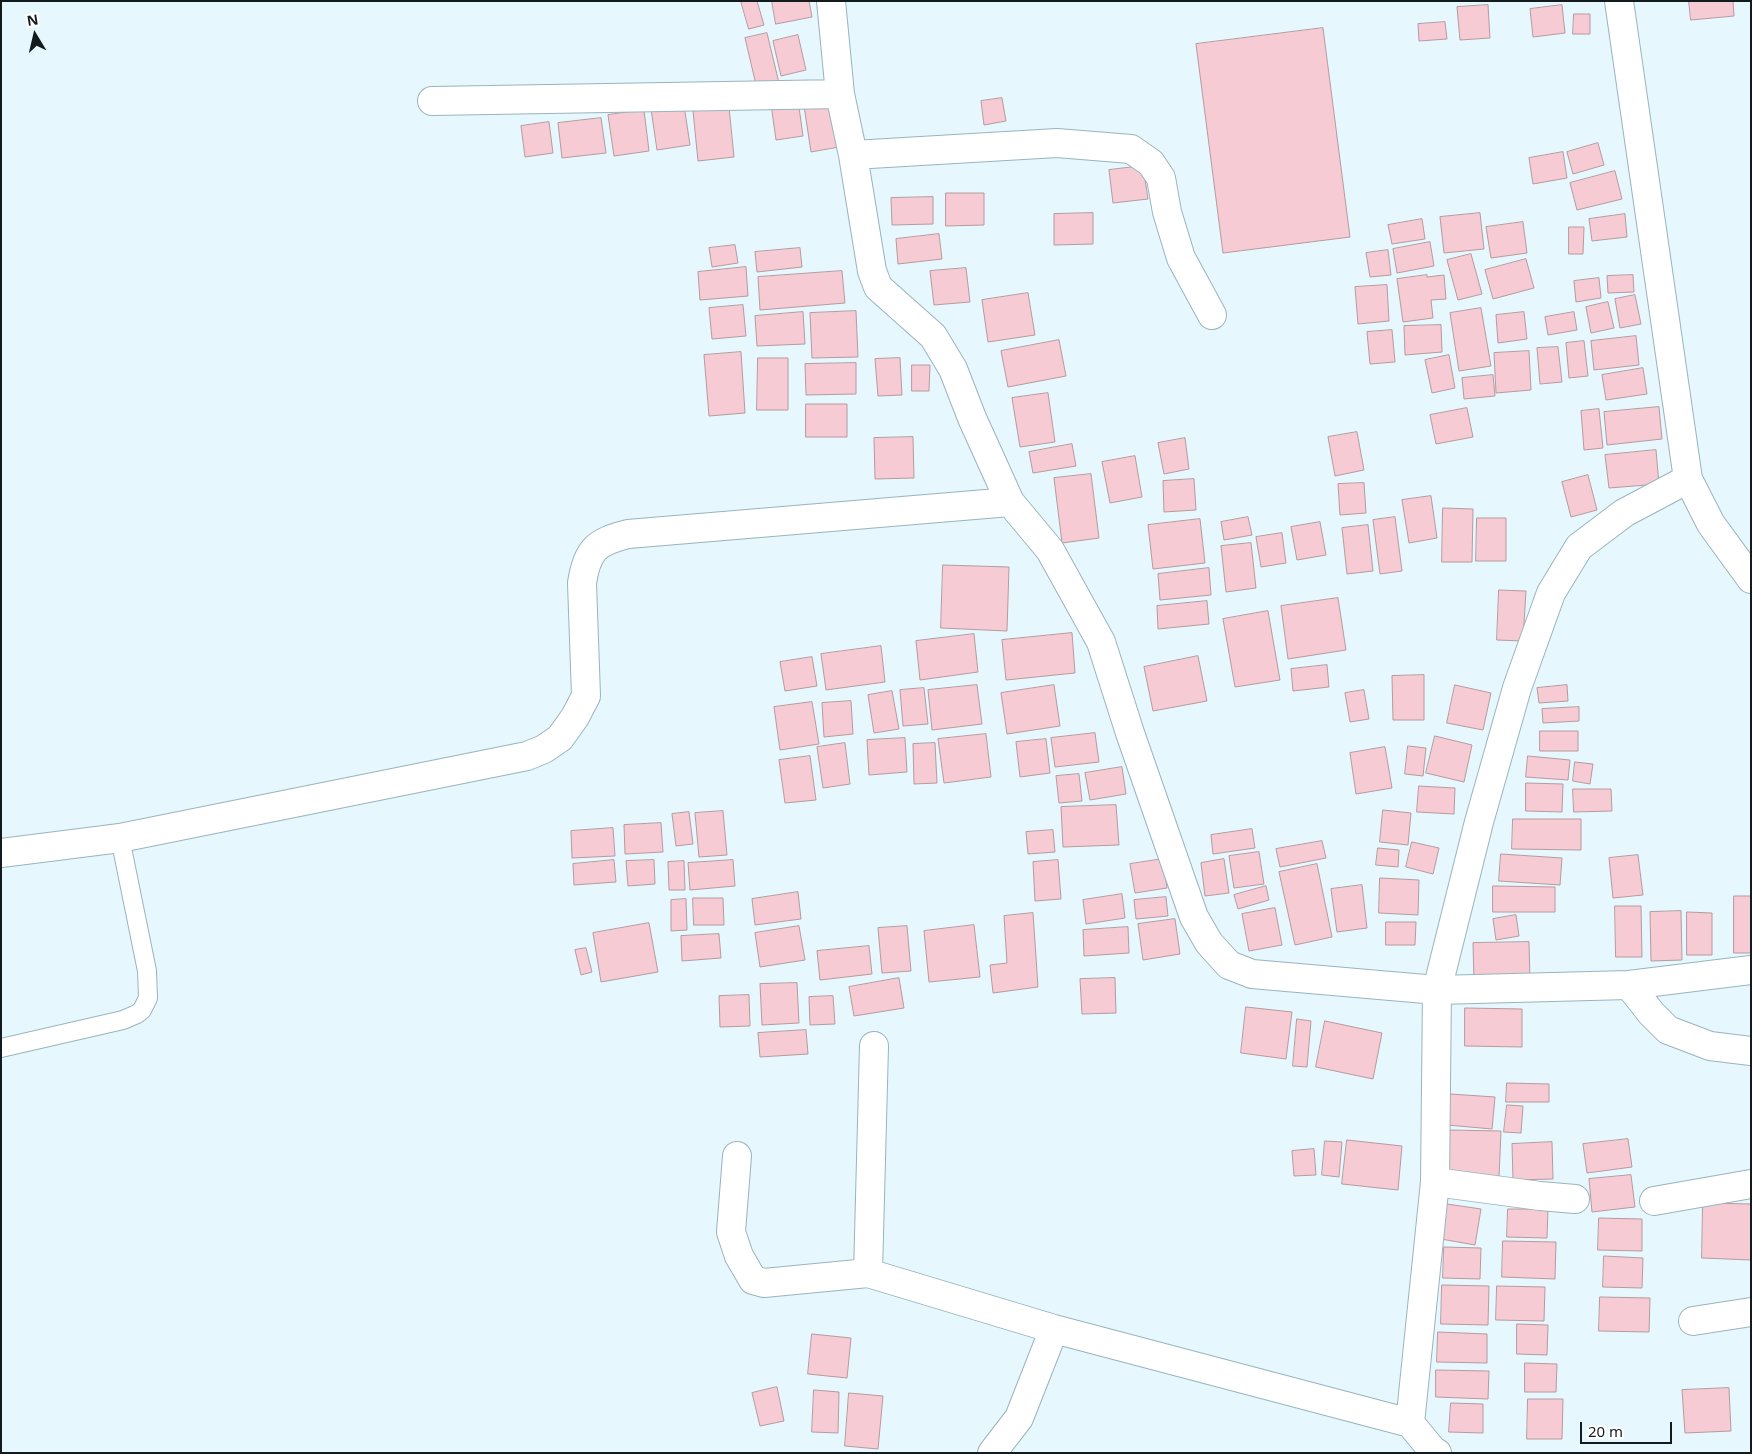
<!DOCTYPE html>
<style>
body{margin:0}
#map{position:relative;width:1752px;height:1454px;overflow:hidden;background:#e6f7fd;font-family:"Noto Sans",sans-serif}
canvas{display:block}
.frame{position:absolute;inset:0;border:2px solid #121c1f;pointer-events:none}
.north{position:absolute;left:10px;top:10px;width:50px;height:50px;-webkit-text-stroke:4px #fff;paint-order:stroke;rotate:351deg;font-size:14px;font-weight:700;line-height:20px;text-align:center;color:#121c1f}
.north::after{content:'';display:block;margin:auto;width:18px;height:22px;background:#121c1f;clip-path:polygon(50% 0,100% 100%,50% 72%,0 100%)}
.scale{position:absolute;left:1580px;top:1422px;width:92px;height:22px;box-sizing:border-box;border:2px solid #121c1f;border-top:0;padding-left:6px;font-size:15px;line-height:18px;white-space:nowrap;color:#121c1f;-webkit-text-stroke:4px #fff;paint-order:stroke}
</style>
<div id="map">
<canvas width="1752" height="1454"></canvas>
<div class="frame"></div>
<div class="north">N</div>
<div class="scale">20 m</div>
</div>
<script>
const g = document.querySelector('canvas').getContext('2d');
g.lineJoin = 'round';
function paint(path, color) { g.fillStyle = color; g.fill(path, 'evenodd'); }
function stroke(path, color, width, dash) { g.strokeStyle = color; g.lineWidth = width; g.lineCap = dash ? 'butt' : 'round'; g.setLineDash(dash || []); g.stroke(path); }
const building = new Path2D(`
 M741 1H757L764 25 749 29Z
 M772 1H809L812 17 776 24Z
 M1689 1H1733L1734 16 1691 20Z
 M1488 5 1490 38 1460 40 1457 7Z
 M1562 5 1565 33 1533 37 1530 9Z
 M1574 14H1590V34H1573Z
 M1445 22 1447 39 1419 41 1418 24Z
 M1323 28 1350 237 1223 253 1196 44Z
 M767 33 779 83 757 89 745 38Z
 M798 35 806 70 781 76 773 41Z
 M1002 98 1006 121 984 125 981 101Z
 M798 100 803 136 776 140 771 104Z
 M832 102 839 147 811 152 804 106Z
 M684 105 690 145 657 150 651 109Z
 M729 107 734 157 698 161 693 111Z
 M644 110 649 151 614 156 608 115Z
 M601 118 606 153 562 158 558 123Z
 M549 122 553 153 525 157 521 126Z
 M1598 143 1604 165 1573 174 1567 152Z
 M1563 152 1567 178 1533 184 1529 158Z
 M1143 166 1148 199 1113 203 1109 170Z
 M1615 171 1622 199 1577 210 1570 183Z
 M946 193H984V225L946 226Z
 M933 197V224L892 225 891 198Z
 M1093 213V244L1054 245V214Z
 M1480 213 1484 249 1444 253 1440 217Z
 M1625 214 1627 237 1592 241 1589 219Z
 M1422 219 1425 239 1392 244 1388 225Z
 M1523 222 1527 253 1491 258 1486 227Z
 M1569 227H1584L1583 254H1569Z
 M939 234 942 259 898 264 896 239Z
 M1430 242 1434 266 1397 273 1393 249Z
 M735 245 738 263 712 267 709 248Z
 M800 248 802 267 757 272 755 252Z
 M1388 250 1391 275 1370 277 1366 253Z
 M1471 254 1482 294 1458 300 1447 260Z
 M1526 259 1534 288 1493 299 1485 270Z
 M746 267 748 296 700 300 698 272Z
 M966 268 970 302 934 305 930 271Z
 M842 271 845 303 760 310 758 277Z
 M1427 275V277L1444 275 1446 299 1431 300 1433 318 1403 322 1397 279Z
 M1633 275 1634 292 1608 293 1607 276Z
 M1599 278 1601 298 1576 302 1574 281Z
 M1387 285 1389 321 1358 324 1355 287Z
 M1028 293 1035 335 988 342 982 300Z
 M1635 295 1641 324 1620 328 1615 299Z
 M1608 302 1614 328 1591 333 1586 307Z
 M743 305 746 336 712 339 709 308Z
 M1481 308 1491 366 1459 371 1450 313Z
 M856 311 858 357 812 358 810 313Z
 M803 312 805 344 757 346 755 316Z
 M1524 312 1527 339 1498 343 1496 315Z
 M1574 312 1577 330 1548 335 1545 317Z
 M1441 325 1442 352 1405 355 1404 326Z
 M1392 330 1395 362 1370 364 1367 332Z
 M1636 336 1639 365 1594 370 1591 341Z
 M1059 340 1066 376 1008 387 1001 351Z
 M1584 341 1588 376 1569 378 1566 343Z
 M1558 347 1562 382 1540 384 1537 348Z
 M1529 351 1531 390 1496 393 1494 353Z
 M741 352 745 413 709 416 704 355Z
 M1449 355 1455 388 1432 393 1425 360Z
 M758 358H788V410H757Z
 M900 358 902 395 878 396 875 359Z
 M856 363V394L806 395 805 364Z
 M912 365H930L929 391H912Z
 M1643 368 1647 394 1606 400 1602 375Z
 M1493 375 1495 396 1464 399 1462 378Z
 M1048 393 1055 442 1020 447 1012 398Z
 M806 404H847V437H806Z
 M1659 407 1662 439 1607 445 1604 412Z
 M1467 408 1473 437 1436 444 1430 415Z
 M1599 409 1603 448 1584 450 1581 411Z
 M1357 432 1364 470 1335 476 1328 437Z
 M913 437 914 478 875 479 874 438Z
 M1185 438 1189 469 1164 474 1158 443Z
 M1072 444 1076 466 1033 473 1029 452Z
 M1656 450 1659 484 1609 488 1605 455Z
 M1135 456 1142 497 1110 503 1102 462Z
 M1091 474 1099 538 1062 543 1054 478Z
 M1588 475 1597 510 1571 517 1562 482Z
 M1194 479 1196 510 1164 512 1163 481Z
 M1364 483 1366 513 1340 515 1338 484Z
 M1431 496 1437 538 1409 543 1402 500Z
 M1443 508 1473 509 1472 562H1442Z
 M1248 517 1252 535 1224 540 1221 522Z
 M1395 517 1402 571 1380 574 1373 520Z
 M1477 518H1506V561H1476Z
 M1200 519 1205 563 1153 569 1148 525Z
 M1320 522 1326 555 1297 560 1291 527Z
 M1368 525 1373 571 1347 574 1342 528Z
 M1282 533 1286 563 1261 567 1256 537Z
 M1251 543 1256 588 1226 592 1221 546Z
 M943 565 1009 567 1007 631 941 628Z
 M1209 568 1211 595 1160 600 1158 574Z
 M1499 590 1526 591 1523 641 1497 640Z
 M1338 598 1346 650 1288 659 1281 606Z
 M1207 601 1209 624 1158 629 1157 606Z
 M1268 611 1280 680 1235 687 1223 619Z
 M1072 633 1075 673 1006 680 1002 640Z
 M974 634 978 672 920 680 916 641Z
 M881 646 885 682 826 690 821 654Z
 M1198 656 1207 701 1153 711 1144 667Z
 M812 657 817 686 785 691 780 662Z
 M1327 665 1329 687 1293 691 1291 669Z
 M1424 675V720H1393L1392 676Z
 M977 685 982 724 932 730 928 690Z
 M1054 685 1060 726 1007 734 1001 693Z
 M1455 685 1491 693 1483 730 1447 723Z
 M1567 685 1568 701 1539 703 1537 688Z
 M924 688 928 724 903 726 900 690Z
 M1364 690 1369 719 1350 722 1345 693Z
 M892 691 899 729 874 733 868 695Z
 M851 701 853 734 824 737 822 703Z
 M812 702 819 744 780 750 774 707Z
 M1579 707V721L1543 723 1542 709Z
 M1540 731H1578V751H1540Z
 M1095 733 1099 762 1055 767 1051 738Z
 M986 734 991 777 944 783 938 739Z
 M1435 736 1472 745 1464 782 1426 773Z
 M905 738 907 772 869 775 867 740Z
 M1046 739 1050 773 1020 777 1016 742Z
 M845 743 850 784 823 788 817 747Z
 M935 743 937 783 914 784 913 744Z
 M1408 746 1426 748 1423 776 1405 774Z
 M1385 747 1392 788 1356 794 1350 753Z
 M810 756 816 800 785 803 779 760Z
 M1528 756 1570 760 1568 780 1526 777Z
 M1575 762 1593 764 1590 784 1573 781Z
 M1122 767 1126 794 1090 800 1085 773Z
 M1079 774 1082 801 1059 803 1056 776Z
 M1526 783 1563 784 1562 812 1526 811Z
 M1419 786 1455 788 1454 814 1417 812Z
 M1573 789H1611L1612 811 1574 812Z
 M1116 805 1119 845 1063 847 1061 807Z
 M1383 810 1411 813 1408 845 1380 842Z
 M723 811 727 855 699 857 695 813Z
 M689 812 693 844 676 846 672 814Z
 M1513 819H1581V850L1512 849Z
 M661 823 663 852 625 854 624 825Z
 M613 828 615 856 572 858 571 831Z
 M1252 829 1255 848 1213 854 1211 835Z
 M1053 830 1055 852 1028 854 1026 832Z
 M1322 841 1326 858 1280 867 1276 849Z
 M1412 842 1439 848 1433 874 1406 867Z
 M1378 848 1399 850 1398 867 1376 865Z
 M1259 852 1264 884 1234 888 1229 856Z
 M1501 854 1562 858 1560 885 1499 881Z
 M1638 855 1643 895 1613 898 1609 858Z
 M1163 859 1167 888 1135 893 1130 864Z
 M1224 859 1229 893 1205 896 1201 863Z
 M614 860 616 882 574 885 573 864Z
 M654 860 655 884 628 886 626 861Z
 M733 860 735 886 690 890 688 863Z
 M1058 860 1061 899 1035 901 1033 862Z
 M684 861 685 890H669L668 862Z
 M1317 864 1332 937 1295 945 1279 872Z
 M1380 878 1419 880 1418 915 1379 913Z
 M1362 885 1367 928 1337 932 1331 889Z
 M1266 886 1269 900 1238 909 1234 895Z
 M1493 886 1555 887V912H1493Z
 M798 892 801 919 755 925 752 899Z
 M1122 894 1125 918 1086 924 1083 900Z
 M1734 896H1751V953H1734Z
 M1166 897 1168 916 1136 919 1134 900Z
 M693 898H723L724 925H694Z
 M686 899 687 930 671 931V900Z
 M1615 906H1641L1642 957H1616Z
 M1275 908 1282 945 1249 951 1242 914Z
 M1681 911 1682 960 1651 961 1650 912Z
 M1687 912 1712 913V955H1687Z
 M1033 913 1038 987 993 993 990 965 1007 963 1004 916Z
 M1516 915 1519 936 1496 940 1493 919Z
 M1175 919 1180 954 1143 960 1138 924Z
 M1386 922H1416L1415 945H1386Z
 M649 923 658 972 601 982 593 933Z
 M974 925 980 977 929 982 924 931Z
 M799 926 805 960 760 967 755 933Z
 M907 926 911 971 882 973 878 928Z
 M1128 927 1129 953 1084 956 1083 930Z
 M719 934 721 958 682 961 681 936Z
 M1529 942 1530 980 1474 982 1473 943Z
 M869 946 872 974 820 980 817 951Z
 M586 948 592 972 581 975 575 950Z
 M899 978 904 1008 854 1016 849 987Z
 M1115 978 1116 1013 1082 1014 1080 979Z
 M797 983 799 1023 762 1025 760 984Z
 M749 995 750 1026 720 1027 719 996Z
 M833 996 835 1024 810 1025 809 997Z
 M1246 1007 1292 1012 1286 1059 1241 1053Z
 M1465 1008 1522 1009V1047L1465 1046Z
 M1297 1019 1311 1021 1307 1067 1293 1066Z
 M1325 1021 1382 1033 1373 1079 1316 1067Z
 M806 1030 808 1054 760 1057 758 1033Z
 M1507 1083 1549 1084V1102H1506Z
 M1450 1094 1495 1097 1492 1129 1447 1125Z
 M1507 1105 1523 1106 1521 1133 1504 1132Z
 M1449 1130 1501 1131 1499 1177 1447 1176Z
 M1628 1139 1632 1167 1587 1173 1583 1144Z
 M1347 1140 1402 1146 1398 1190 1342 1184Z
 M1325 1141 1342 1142 1339 1177 1322 1175Z
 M1552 1142 1553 1179 1513 1180 1512 1144Z
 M1314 1149 1316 1175 1294 1176 1292 1151Z
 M1631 1175 1635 1207 1592 1212 1589 1179Z
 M1703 1203 1751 1204V1260L1702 1258Z
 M1447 1204 1481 1209 1475 1245 1441 1239Z
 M1508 1209H1548L1547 1238 1507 1237Z
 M1599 1218 1642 1219V1251L1598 1250Z
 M1503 1241 1556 1242 1555 1279 1502 1277Z
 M1444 1247 1481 1248 1480 1279 1443 1278Z
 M1604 1256 1643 1258 1642 1288 1603 1287Z
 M1442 1285 1489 1286 1488 1325 1441 1324Z
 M1497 1286 1545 1287 1544 1321 1496 1320Z
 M1600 1297 1650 1298 1649 1332 1599 1331Z
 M1517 1324 1548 1325 1547 1355 1517 1354Z
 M1438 1332 1487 1334V1363L1437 1362Z
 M812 1334 851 1338 847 1378 808 1374Z
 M1525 1363 1557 1364 1556 1392H1525Z
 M1436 1370 1489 1371 1488 1399 1436 1397Z
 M777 1387 784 1421 760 1426 752 1393Z
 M1729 1388 1731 1431 1685 1433 1682 1390Z
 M814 1390 839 1392 838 1433 812 1432Z
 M849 1393 883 1396 878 1449 845 1446Z
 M1528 1399H1563L1562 1439H1527Z
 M1451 1403 1483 1404V1433L1449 1432Z`);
const lane = new Path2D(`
 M1 1048 123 1020 137 1014 142 1010 148 998 147 971 120 838`);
const street = new Path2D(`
 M831 1 840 94 853 155 872 271 878 287 933 336 953 369 972 418 1010 502 1050 550 1101 642 1130 733 1194 917 1209 943 1229 965 1252 974 1437 990 1629 985 1751 970
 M1619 1 1688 479 1711 524 1751 579
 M432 101 840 94
 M853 155 1057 143 1131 149 1151 163 1161 178 1167 212 1181 258 1212 315
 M1 853 120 838 527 756 544 749 560 738 575 717 586 696 582 583C587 550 596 542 628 534L1010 502
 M1629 985 1651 1013 1668 1030 1710 1046 1751 1051
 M737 1156 731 1232 739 1256 753 1280 764 1283 868 1273 1054 1329 1410 1423
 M1435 1182 1540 1196 1575 1199
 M1654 1201 1751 1184
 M868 1273 874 1046
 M1693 1321 1751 1312
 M992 1453 1019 1418 1054 1329
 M1437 1453 1433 1451 1410 1423 1435 1182 1437 990 1479 822 1517 688 1551 593 1579 547 1624 513 1688 479`);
paint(building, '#f6cbd3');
stroke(building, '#b59a9f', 1);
stroke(lane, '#99b4bd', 20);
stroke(street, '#99b4bd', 30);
stroke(lane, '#fff', 18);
stroke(street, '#fff', 28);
</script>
